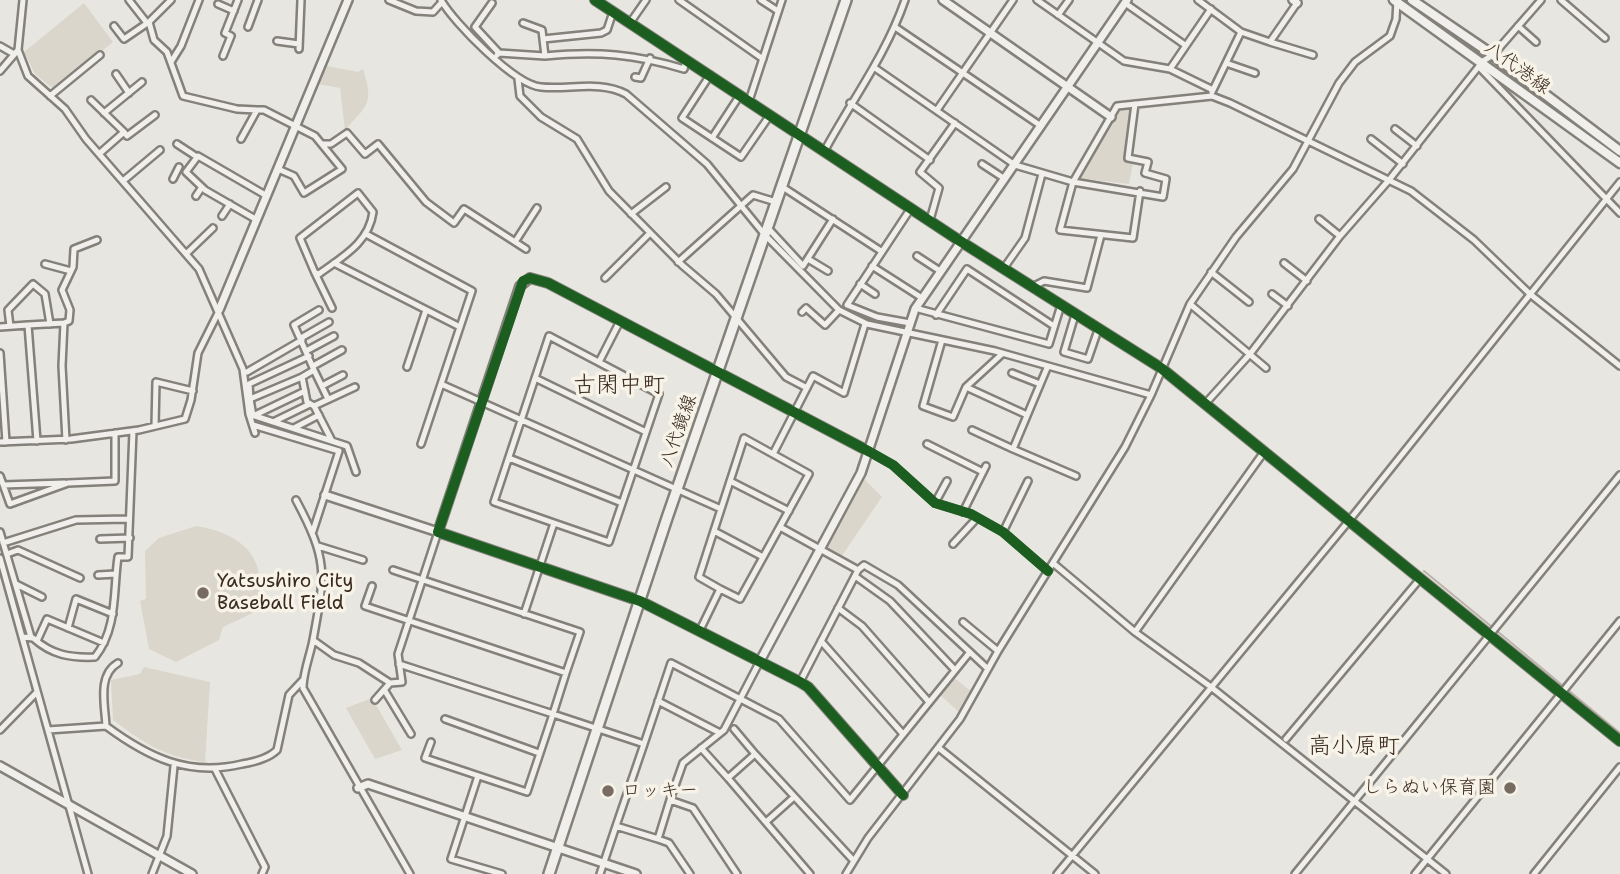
<!DOCTYPE html>
<meta charset="utf-8">
<style>
body{margin:0}
canvas{display:block;background:#e8e6e0}
</style>
<canvas width="1620" height="874"></canvas>
<script>
const g = document.querySelector('canvas').getContext('2d');
g.lineJoin = 'round';
function paint(path, color) { g.fillStyle = color; g.fill(path, 'evenodd'); }
function stroke(path, color, width, dash) { g.strokeStyle = color; g.lineWidth = width; g.lineCap = dash ? 'butt' : 'round'; g.setLineDash(dash || []); g.stroke(path); }
function label(font, color, halo, rows, align = 'center') {
  g.font = font + ' "Shantell Sans","Klee One",sans-serif'; g.lineWidth = 7; g.setLineDash([]); g.textBaseline = 'middle'; g.strokeStyle = halo; g.fillStyle = color; for (const [text, x, y, turn = 0] of rows) {
    g.save(); g.translate(x, y); g.rotate((+turn || 0) * Math.PI / 180); g.textAlign = isNaN(turn) ? turn : align; if (halo) g.strokeText(text, 0, 0); g.fillText(text, 0, 0); g.restore();
  }
}
const green = new Path2D(`
 M84 3 113 42 54 89 35 74 24 52Z
 M327 66 358 72 363 69C374 104 368 104 345 130L340 88 318 84Z
 M1133 107 1127 160 1133 163 1129 184 1078 178 1119 109Z
 M861 476 882 497 841 557 826 550Z
 M196 526C245 534 270 560 257 611L223 627 219 640 176 662 149 649 140 601 146 599 145 551 159 538Z
 M144 667 210 682 205 762C165 757 145 744 113 720L111 680 140 674Z
 M952 676 972 692 960 713 938 693Z
 M372 698 402 750 375 759 346 708Z`);
const stream = new Path2D(`
 M1424 571 1492 627
 M1497 631 1620 733
 M1217 688 1354 796
 M1358 800 1428 856`);
const minor = new Path2D(`
 M23 0 18 50 28 76 65 109 86 139 199 269 243 369 249 414 255 433
 M129 0 147 23
 M171 0 149 22 154 40 167 52 183 96 237 109 257 110
 M389 0 416 11 433 12 442 2
 M441 0C454 23 515 85 541 87 569 90 600 80 626 94L707 164 765 235 839 310
 M679 0 763 59
 M761 0 778 11
 M1037 0 1124 61 1170 69 1213 90
 M1198 0 1241 32 1270 42 1297 3
 M1561 0 1605 38
 M492 3 475 27 499 53
 M1125 3 1185 45
 M218 4 234 11
 M1058 15 1069 0
 M523 23 542 30 543 39 601 33 607 30 613 12
 M630 23 646 0
 M114 26 124 39 149 22
 M1518 26 1536 42
 M248 27 258 0
 M895 27 1041 126
 M543 39 545 56C597 51 635 54 684 69L686 60
 M277 41 299 44
 M1270 42 1313 55
 M0 46 14 54
 M299 49 301 0
 M497 55 499 53 545 56
 M223 56 231 36 225 33 238 0
 M171 62 181 46 199 0
 M1226 63 1255 73
 M1479 67 1620 213
 M875 68 1015 165 1073 182 1163 197 1166 179 1145 173 1148 162 1128 158 1135 104
 M1170 69 1211 9
 M0 71 18 50
 M116 74 129 93
 M710 75 682 118 741 157 770 115
 M635 77 641 78 650 58
 M518 79 520 96 541 117 577 139 609 191 682 265 716 294 786 377 807 388
 M1212 92 1241 32
 M50 96 100 55
 M91 100 124 132
 M749 101 782 0
 M850 103 930 160
 M937 110 1013 0
 M104 113 142 82
 M1395 129 1417 146
 M712 138 740 95
 M241 139 257 110H264L315 136 342 169 304 193 294 176 278 169
 M1371 139 1403 164
 M177 144 197 157
 M322 144H331L347 133 365 154 378 144 426 202 454 223 464 209 526 249
 M825 150C852 100 886 55 905 0
 M99 154 124 132 127 136 155 115
 M982 164 1005 179
 M173 179 179 167
 M123 181 160 150
 M781 186 881 251
 M1140 191 1133 238 1060 230 1073 182 1117 106 1212 96 1230 103 1411 191 1474 240 1530 294 1620 366
 M358 193 373 212C369 243 342 257 319 274L315 273 300 238Z
 M196 196 202 187
 M631 214 666 187
 M222 216 230 204
 M1319 219 1340 236
 M257 220 205 190 186 172 198 156 267 196
 M930 220 939 188 920 172 955 123
 M767 227 803 266 833 219
 M366 234 472 291 441 384
 M515 242 537 208
 M186 254 213 228
 M917 256 940 271
 M808 259 828 271
 M678 262 753 195 776 202
 M334 263 460 327
 M1284 263 1307 281
 M45 264 71 271
 M872 266 922 298
 M1004 268 1025 238 1042 174
 M1211 272 1249 302
 M315 273 332 308
 M605 278 650 233
 M860 284 875 294
 M1032 287 1044 281 1087 288 1101 235
 M1272 294 1288 306
 M1190 304 1266 368
 M915 308 1049 344 1061 305
 M802 312 806 308 825 325 839 310 867 324 995 351 1151 395
 M936 315 967 269 1054 326
 M1075 315 1064 352 1088 359 1098 330
 M64 323 69 321 70 310 62 290 73 267 74 249 97 240
 M910 323 877 317 847 305 911 208
 M28 325 64 323 62 366 66 440
 M10 326 8 310 33 284 45 294 50 324
 M0 327 28 325 37 441
 M301 338 329 322
 M942 340 923 406 953 417 966 387
 M308 350 334 336
 M0 353 6 442
 M1002 354 966 387 1027 415
 M599 362 620 321
 M313 366 342 350
 M407 367 426 310
 M1047 368 1013 449 1076 476
 M314 370 294 325 319 310
 M247 372 302 340
 M1012 373 1040 384
 M302 377 250 399 253 416 305 391
 M535 378 646 432
 M322 386 343 375
 M250 399 249 384 309 356
 M1205 404 1250 354 1340 236 1389 180 1483 61 1493 55 1541 0
 M314 406 307 402 302 377 314 370 328 399
 M249 414 347 446 356 472
 M273 422 310 404
 M253 425 339 451 313 531
 M155 426 156 382 193 391
 M294 428 319 415
 M972 430 1013 449
 M332 441 314 406 355 387
 M0 442 71 439 139 430 185 419 191 400 198 353 219 311
 M421 444 441 384 721 509
 M927 444 983 472
 M870 452 893 465 935 503 971 514 1003 532 1048 571
 M773 454 813 376 844 393 865 324
 M509 458 622 503
 M0 476 10 504 68 483 115 481V433
 M730 481 789 511
 M3 485 65 483
 M296 500C329 562 325 574 313 640 310 656 303 672 303 688L410 874
 M935 503 947 481
 M963 512 986 466
 M780 527 858 570 800 682
 M714 531 763 557
 M0 532 31 637
 M1003 532 1028 481
 M100 539 130 538
 M3 543 76 520 128 519
 M953 544 977 518
 M318 546 363 560
 M7 554 18 550 80 578
 M0 558 88 874
 M1053 563 1135 632 1211 687 1446 874
 M858 570 864 565 898 585 988 669
 M98 575 116 574
 M855 576 890 601 954 669
 M16 584 42 597
 M372 586 365 606 566 673 580 632 393 570
 M838 608 862 626 929 702
 M524 614 554 523 494 502 549 336 659 394 609 542 554 523
 M963 622 998 651
 M68 628 76 599 113 614
 M700 630 720 589 699 577 744 438 809 474 740 599 720 589
 M1135 632 1264 452
 M23 637 33 638C52 655 70 658 95 657 118 628 113 591 118 557H128L133 431
 M313 640 334 655 359 663 390 683
 M37 641 47 619 104 643
 M821 641 903 734
 M399 664 553 714 566 673
 M385 691 411 734
 M375 700 390 683 402 682 398 654 438 532
 M658 701 720 733
 M445 719 539 753
 M106 726C105 705 97 675 118 663
 M734 729 755 754
 M0 730 37 692
 M48 730 106 726C148 757 188 777 242 764 254 762 268 759 277 750L289 695 303 680
 M1286 739 1419 580
 M431 742 425 758 527 792 553 714 644 744 616 826
 M644 744 671 663 779 719 850 800 970 652
 M701 748 728 778
 M940 749 1095 874
 M215 769 265 867 262 874
 M478 776 451 859 502 874
 M670 800 683 763 724 730 760 661
 M766 822 794 797
 M658 839 669 843 690 874
 M152 874 167 836 174 766
 M600 874 616 826 658 839 670 800 693 808 737 874
 M810 874 728 778 755 754 853 860
 M846 874 868 838 960 719 998 651 1125 447 1151 395 1190 304 1236 237 1293 169 1339 83 1355 62 1390 36 1396 19 1397 0
 M1057 874 1348 522 1620 182
 M1295 874 1620 475
 M1415 874 1620 621
 M1534 874 1620 767`);
const tertiary = new Path2D(`
 M595 0 960 241 1161 368 1620 741
 M943 0 1111 117
 M1293 0 1297 3
 M219 310 348 0
 M870 452 548 283 530 278 520 286 438 532 640 601 800 682 808 687 903 795
 M325 495 438 532
 M760 661 861 473 915 309 1127 0
 M0 766 192 874
 M358 788 368 784 636 874`);
const secondary = new Path2D(`
 M1394 0 1620 163
 M1412 0 1493 55 1620 151`);
const primary = new Path2D(`
 M549 874 667 518 846 0`);
const cycleway = new Path2D(`
 M595 0 960 241 1161 368 1620 741
 M903 795 808 687 800 682 640 601 438 532 523 281 530 278 548 283 870 452 893 465 935 503 971 514 1003 532 1048 571`);
const markers = [
 [203,593,7,"#786c62"],
 [1510,788,7,"#786c62"],
 [608,791,7,"#786c62"]
];
const streetNames = [
 ["八代港線",1517,68,36],
 ["八代鏡線",679,431,-71]
];
const poiNames = [
 ["Yatsushiro City",217,582],
 ["Baseball Field",217,604],
 ["しらぬい保育園",1496,788,"right"],
 ["ロッキー",622,791]
];
const quarterNames = [
 ["古閑中町",619,386],
 ["高小原町",1354,747]
];
paint(green, '#dad6cc');
stroke(stream, '#bbb4aa', 2);
stroke(minor, '#84807a', 10);
stroke(tertiary, '#84807a', 12);
stroke(secondary, '#84807a', 13);
stroke(primary, '#84807a', 14);
stroke(minor, '#f0efeb', 5);
stroke(tertiary, '#f0efeb', 7);
stroke(secondary, '#f0efeb', 8);
stroke(primary, '#f0efeb', 9);
stroke(cycleway, '#1b5e20', 10);
for (const [x, y, r, color] of markers) { const dot = new Path2D(); dot.arc(x, y, r, 0, 2 * Math.PI); g.fillStyle = color; g.fill(dot); stroke(dot, '#f7f3e8', 2.5); }
label('19px', '#3b2a1e', '#f7f3e8', streetNames);
label('19px', '#3b2a1e', '#f7f3e8', poiNames, 'left');
label('23px', '#3b2a1e', '#f7f3e8', quarterNames);
</script>
